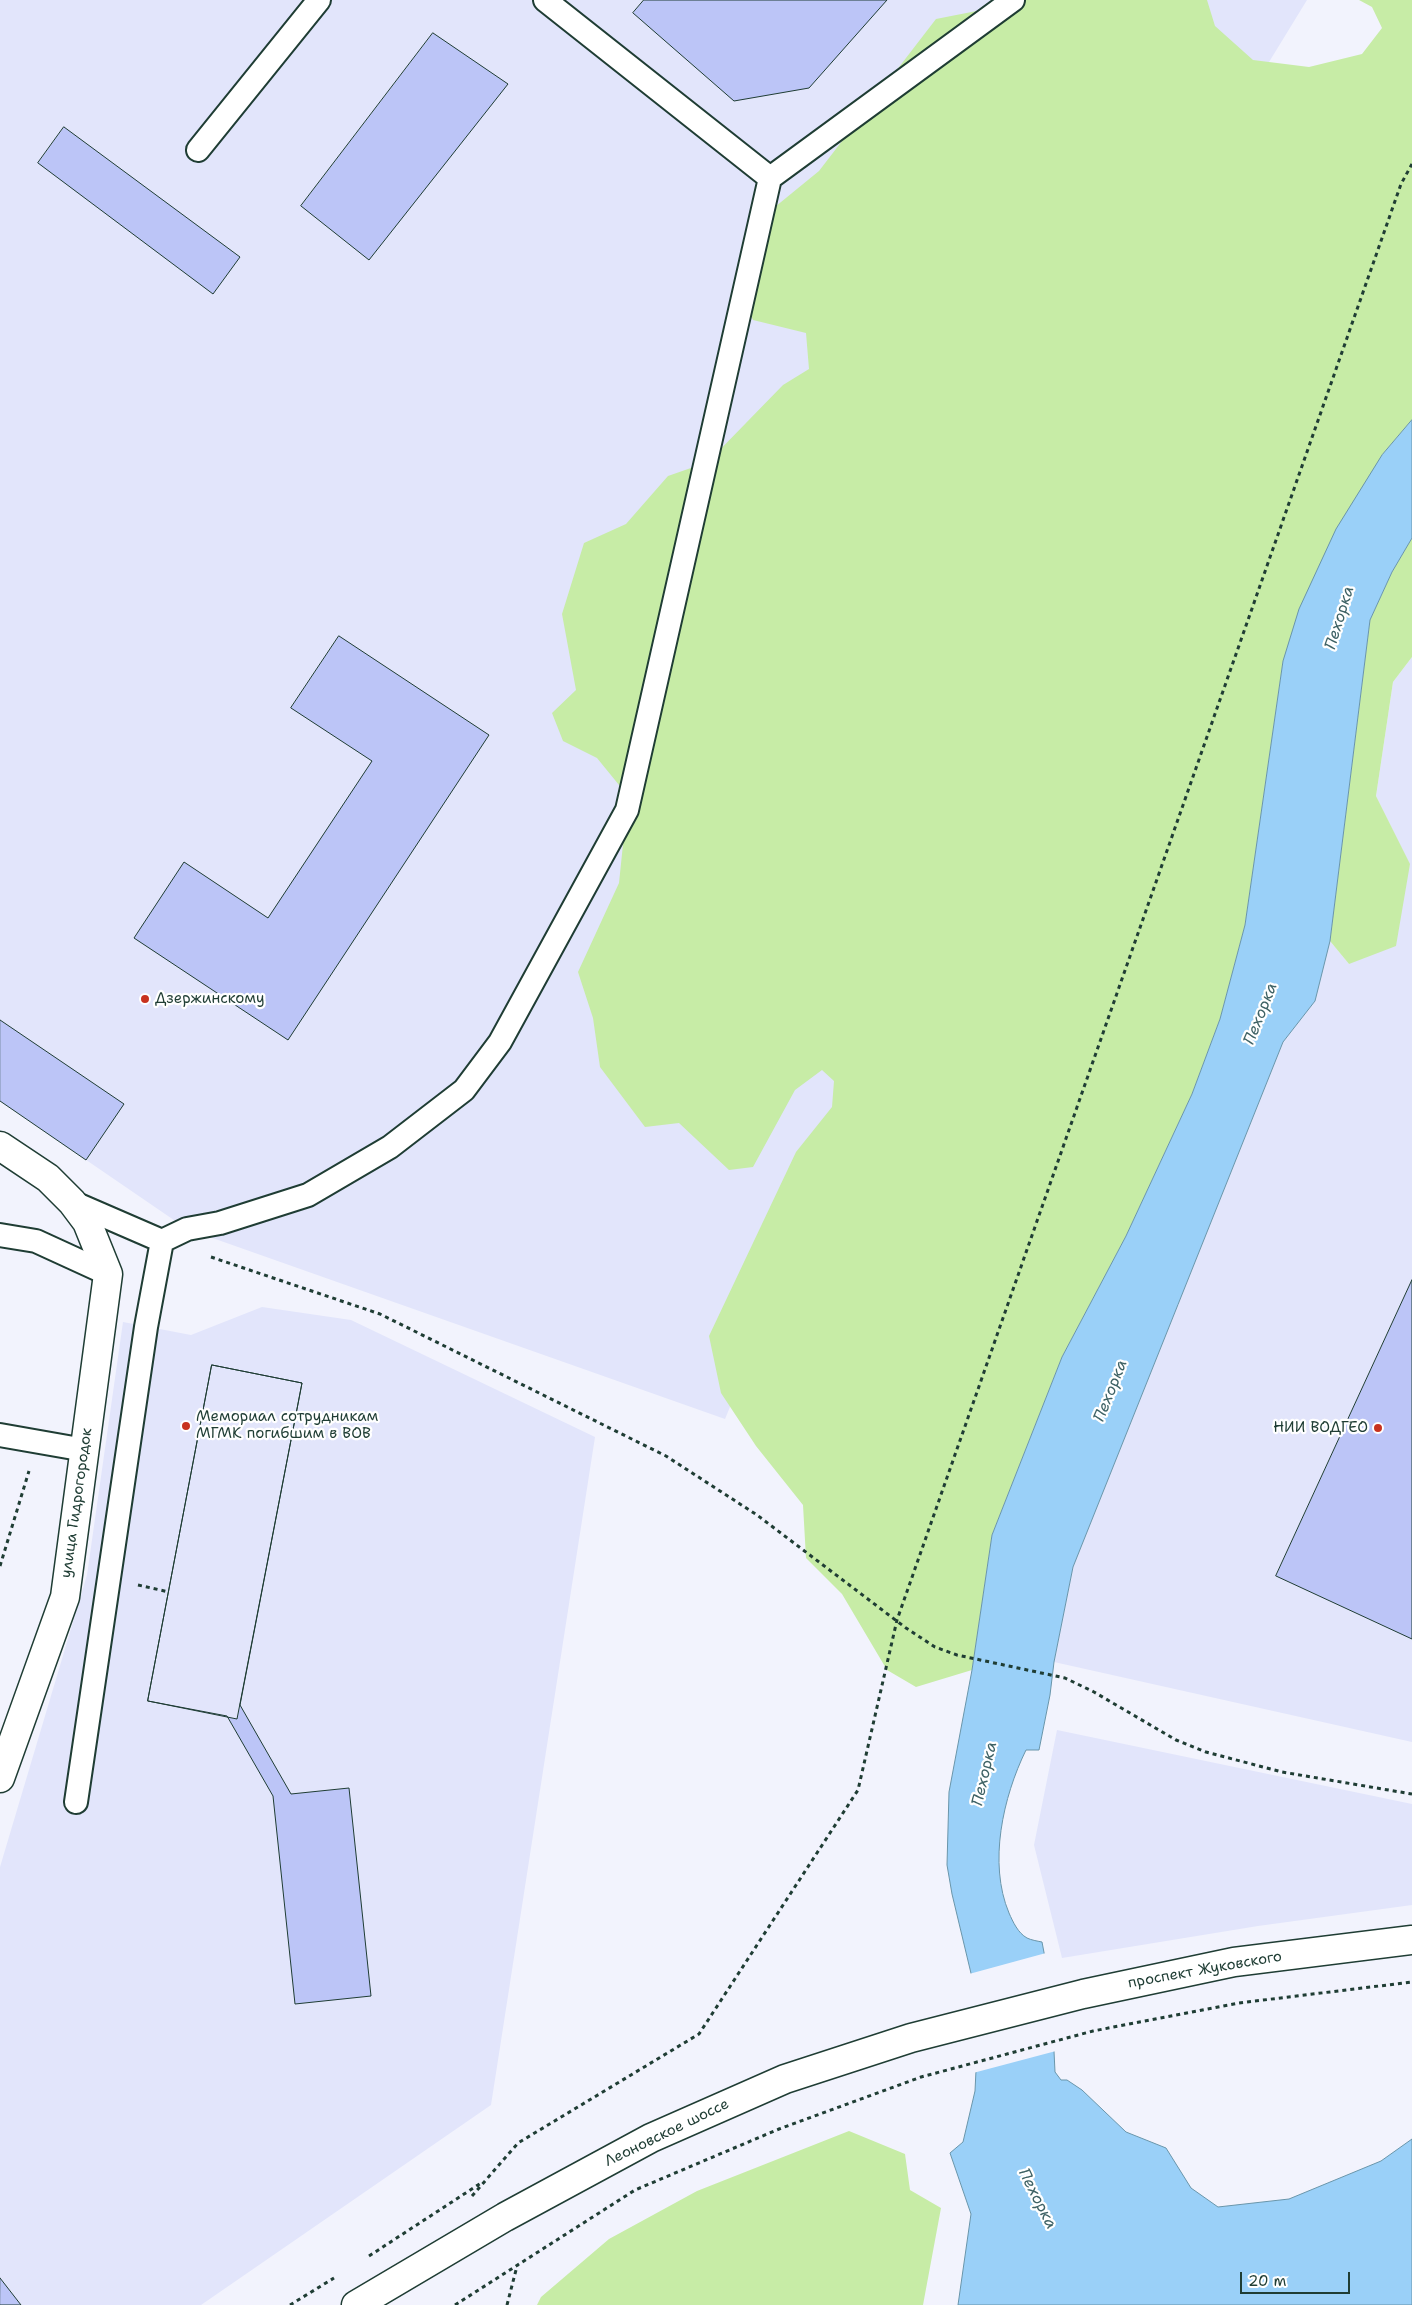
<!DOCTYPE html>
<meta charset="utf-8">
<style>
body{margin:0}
#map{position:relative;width:1412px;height:2305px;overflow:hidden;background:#f2f3fd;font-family:"Shantell Sans",sans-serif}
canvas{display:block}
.scale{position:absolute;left:1240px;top:2272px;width:110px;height:22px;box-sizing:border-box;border:2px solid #1f3d34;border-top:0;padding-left:6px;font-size:15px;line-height:18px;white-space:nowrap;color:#1f3d34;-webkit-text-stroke:4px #fff;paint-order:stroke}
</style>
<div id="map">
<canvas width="1412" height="2305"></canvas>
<div class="scale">20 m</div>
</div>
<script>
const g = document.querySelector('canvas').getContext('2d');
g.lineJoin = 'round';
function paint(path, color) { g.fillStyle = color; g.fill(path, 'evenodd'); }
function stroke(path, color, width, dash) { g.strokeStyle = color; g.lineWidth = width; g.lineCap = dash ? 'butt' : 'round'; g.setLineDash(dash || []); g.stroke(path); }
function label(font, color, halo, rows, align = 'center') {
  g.font = font + ' "Shantell Sans",sans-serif'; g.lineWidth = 4.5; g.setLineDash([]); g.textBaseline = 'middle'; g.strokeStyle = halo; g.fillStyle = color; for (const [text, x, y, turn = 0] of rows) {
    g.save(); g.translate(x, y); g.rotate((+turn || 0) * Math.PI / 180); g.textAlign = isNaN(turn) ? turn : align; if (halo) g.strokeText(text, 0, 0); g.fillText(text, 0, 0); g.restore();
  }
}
const built = new Path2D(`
 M0 0H1307L1258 80 1109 487 725 1419 187 1229 0 1101Z
 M1412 657V1742L1054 1662 1073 1567 1283 1042 1315 1001 1330 941 1349 964 1410 865 1376 796 1393 682Z
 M262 1307 351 1320 595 1437 491 2105 201 2305H0V1867L87 1575 123 1322 191 1335Z
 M1057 1730 1412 1804V1905L1258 1926 1062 1958 1034 1845Z`);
const green = new Path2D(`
 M1011 0H1207L1215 26 1253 60 1309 67 1362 54 1382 28 1372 7 1359 0H1412V420L1382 455 1283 661 1245 925 1220 1019 1192 1094 1126 1236 1062 1357 992 1535 972 1670 916 1687 887 1670 842 1594 806 1558 803 1505 756 1446 721 1393 709 1336 796 1152 832 1107 834 1081 822 1070 795 1090 753 1167 729 1170 679 1123 645 1127 600 1067 593 1018 578 972 619 883 628 796 597 758 563 741 552 713 576 690 562 614 584 543 626 524 668 476 708 462 783 385 809 369 806 333 753 320 742 298 759 220 819 171 936 19 1012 4Z
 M1412 538V657L1393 682 1376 796 1410 864 1396 946 1349 964 1330 941 1370 620 1392 572Z
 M849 2131 905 2154 910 2190 941 2208 923 2305H537L541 2297 609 2239 697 2191Z`);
const water = new Path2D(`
 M1412 420V538L1392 572 1370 620 1330 941 1315 1001 1283 1042 1073 1567 1054 1662 1050 1695 1039 1750H1026C1003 1797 988 1863 1009 1913 1013 1922 1018 1933 1027 1938 1031 1940 1037 1941 1042 1942L1051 1989 1055 2072 1061 2080H1067L1082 2090 1126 2132 1166 2148 1191 2188 1218 2207 1289 2199 1381 2161 1412 2139V2305H958L971 2214 950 2153 963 2142 975 2091 978 2029 975 1990 952 1894 947 1865 949 1792 972 1670 992 1535 1062 1357 1126 1236 1192 1094 1220 1019 1245 925 1283 661 1299 609 1336 529 1382 455Z`);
const pier = new Path2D(`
 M1046 1953 1054 1989 1056 2051 973 2073 975 2029 972 1990 969 1974Z`);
const building = new Path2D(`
 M644 0H887L809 88 734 101 633 13Z
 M433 33 508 84 369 260 301 206Z
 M64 127 240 257 213 294 38 163Z
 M339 636 489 735 288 1040 134 938 184 862 268 918 372 761 291 708Z
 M0 1020 124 1104 86 1160 0 1101Z
 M1412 1280V1639L1276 1576Z
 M212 1365 302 1383 240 1705 291 1794 349 1788 371 1996 295 2004 273 1796 227 1716 148 1701Z
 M212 1365 302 1383 237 1719 148 1701Z
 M0 2278 21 2305H0Z`);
const path = new Path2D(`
 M211 1257 380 1314 666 1456 757 1515 906 1628 935 1647 957 1655 1065 1678 1094 1692 1176 1740 1206 1752 1282 1772 1412 1794
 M0 1566 29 1471
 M138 1585 169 1592
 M472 2196 518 2143 699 2034 858 1790 897 1620 1401 184 1412 164
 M369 2256 481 2183
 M290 2305 334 2278
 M455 2305 635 2190 779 2129 921 2077 1093 2031 1239 2003 1412 1982
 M507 2305 517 2266`);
const service = new Path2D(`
 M545 0 770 178
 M198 150 319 0
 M72 1202 162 1241 187 1229 220 1223 308 1195 390 1147 464 1090 500 1042 627 810 770 178 1013 0
 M0 1235 36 1241 108 1274
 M0 1435 85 1450
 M76 1802 146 1327 162 1241`);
const minor = new Path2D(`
 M0 1146 48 1178 72 1202 87 1222 108 1274 65 1597 0 1778`);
const secondary = new Path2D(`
 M356 2305 505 2217 651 2138 785 2079 911 2038 1083 1994 1234 1962 1412 1940`);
const markers = [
 [145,999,5,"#c8321e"],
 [186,1426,5,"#c8321e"],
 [1378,1428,5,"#c8321e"]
];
const poiNames = [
 ["Дзержинскому",155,999],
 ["Мемориал сотрудникам",196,1417],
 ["МГМК погибшим в ВОВ",196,1434],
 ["НИИ ВОДГЕО",1368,1428,"right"]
];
const streetNames = [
 ["улица Гидрогородок",77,1503,-82],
 ["проспект Жуковского",1205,1970,-10],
 ["Леоновское шоссе",667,2133,-26]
];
const waterNames = [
 ["Пехорка",1340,618,-73],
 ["Пехорка",1261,1014,-68],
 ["Пехорка",1111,1391,-68],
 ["Пехорка",985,1774,-77],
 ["Пехорка",1037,2199,63]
];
paint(built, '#e2e5fb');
paint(green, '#c7eca6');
paint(water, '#9ad0f8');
stroke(water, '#6995aa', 1);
paint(pier, '#f2f3fd');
paint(building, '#bcc5f7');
stroke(building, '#1f3d34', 1);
stroke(service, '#1f3d34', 26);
stroke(minor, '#1f3d34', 31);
stroke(secondary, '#1f3d34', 31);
stroke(path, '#1f3d34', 3, [4, 4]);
stroke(service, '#fff', 22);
stroke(minor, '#fff', 28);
stroke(secondary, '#fff', 28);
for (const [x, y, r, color] of markers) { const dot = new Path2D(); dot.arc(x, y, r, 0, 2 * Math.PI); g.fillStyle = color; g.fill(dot); stroke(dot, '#fff', 2); }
label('15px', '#1f3d34', '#fff', poiNames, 'left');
label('15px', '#1f3d34', '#fff', streetNames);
label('italic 16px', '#3e6265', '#fff', waterNames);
</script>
